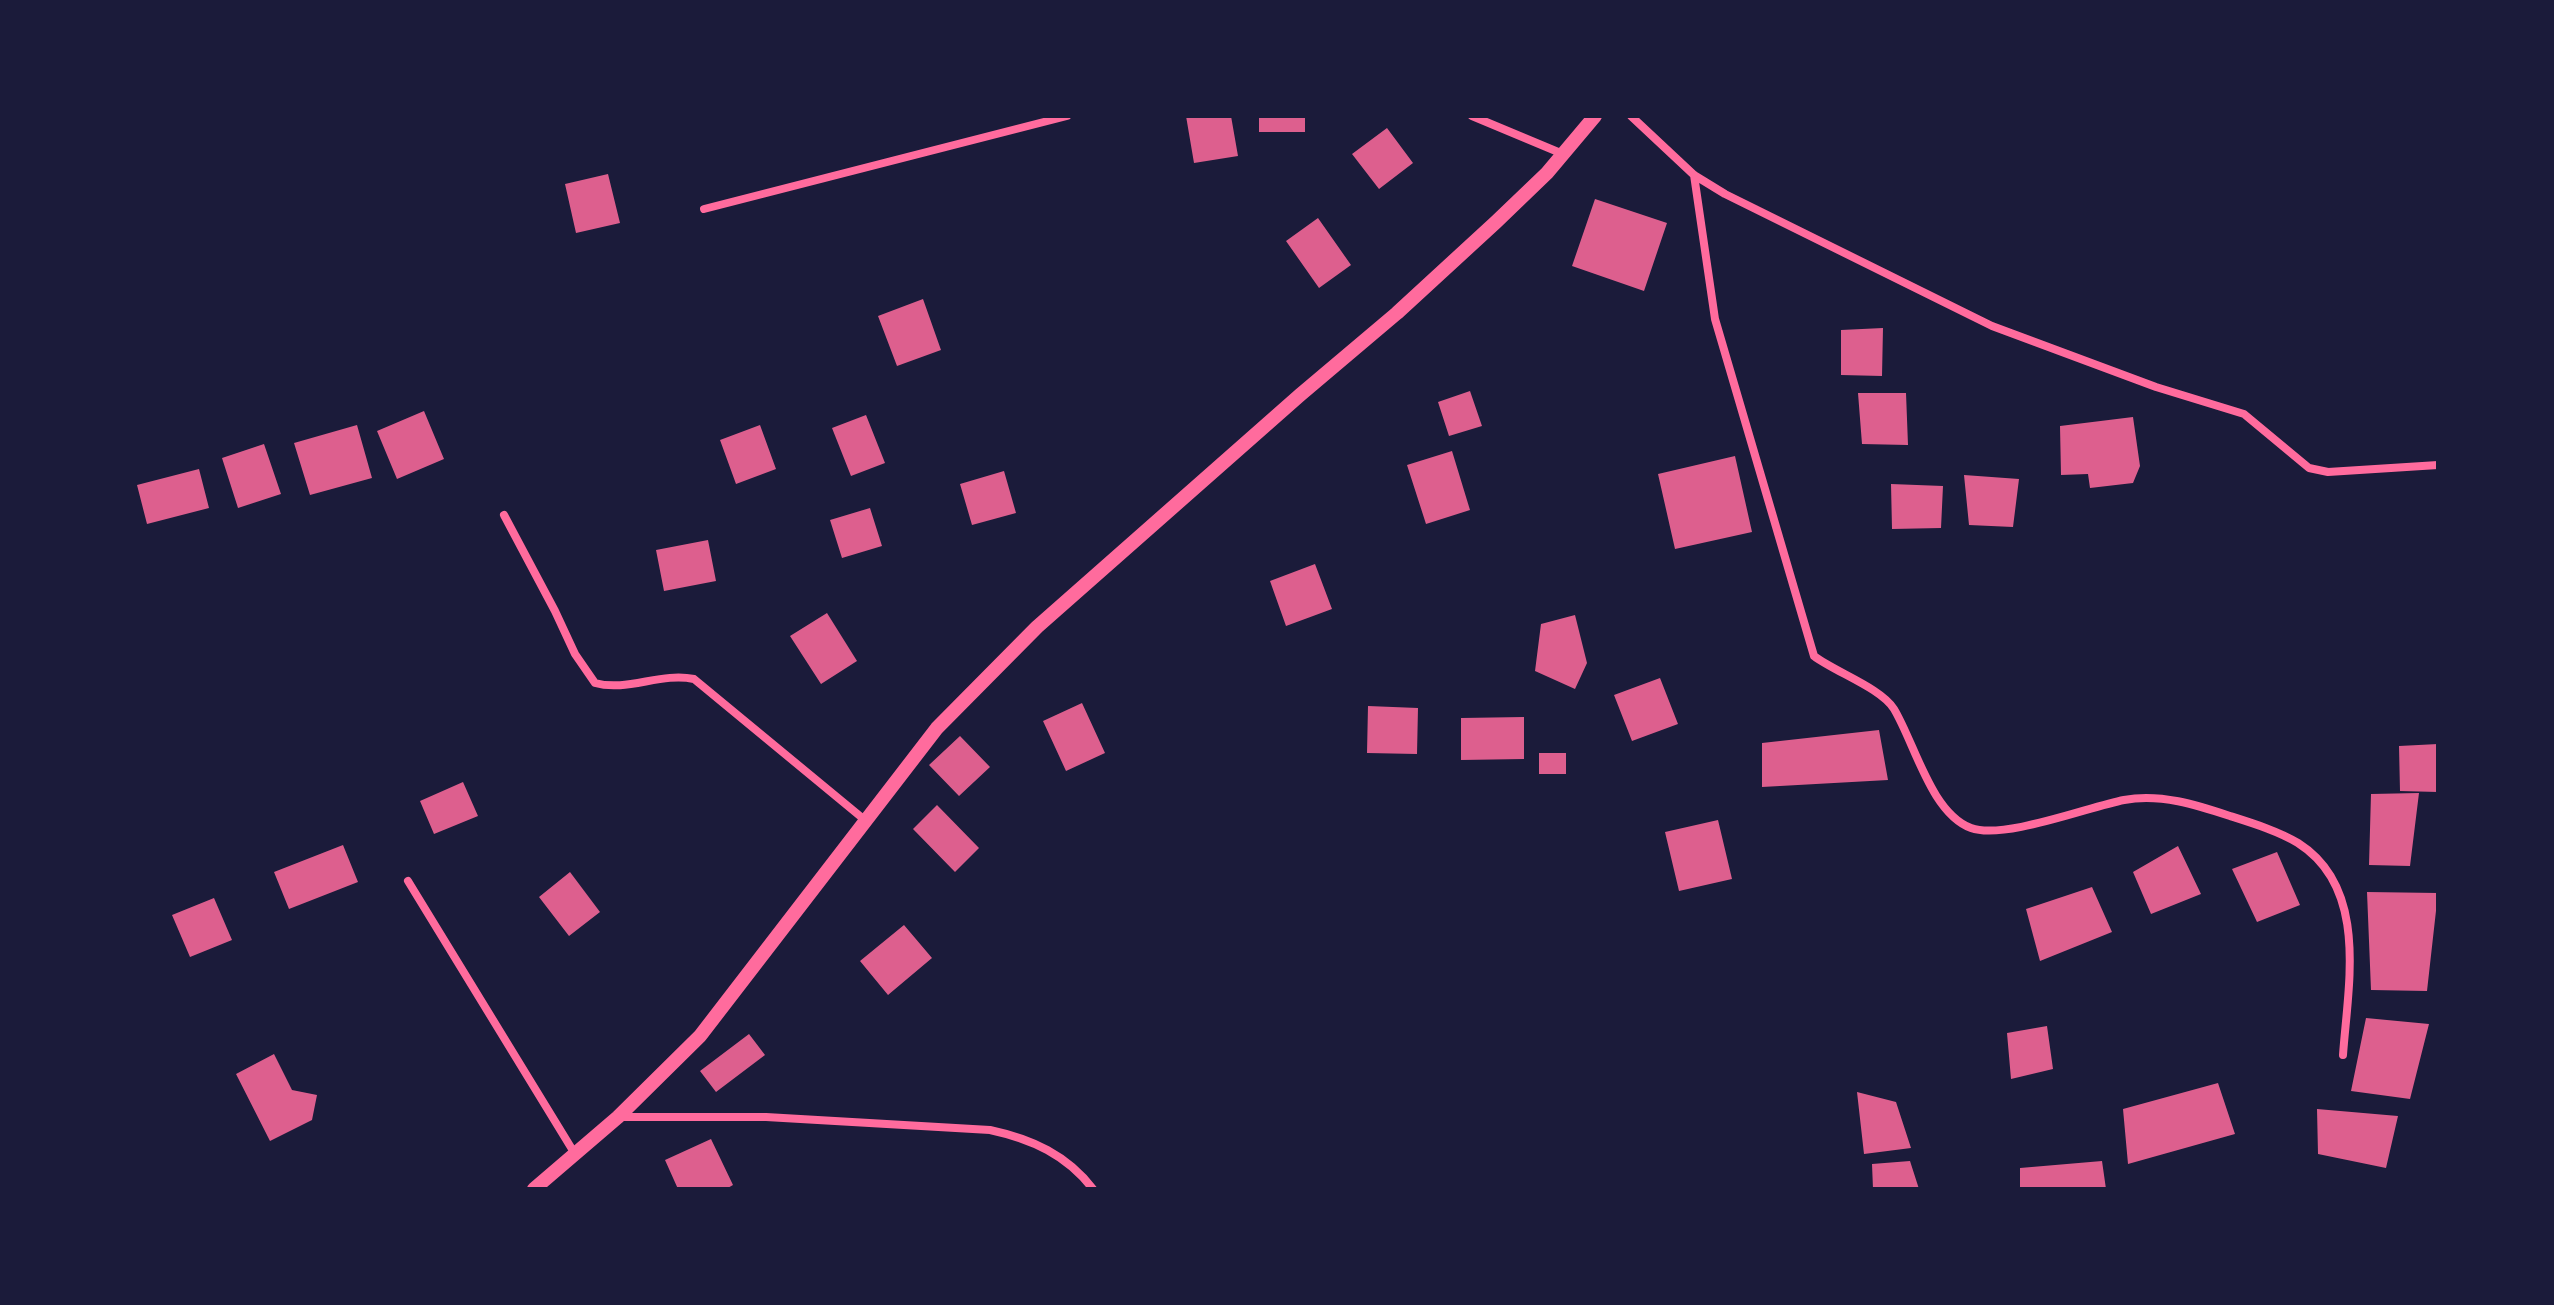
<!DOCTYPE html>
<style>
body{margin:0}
#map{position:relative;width:2554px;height:1305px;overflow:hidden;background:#1b1b3a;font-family:Barlow,sans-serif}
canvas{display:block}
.frame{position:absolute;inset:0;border:118px solid #1b1b3a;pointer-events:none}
</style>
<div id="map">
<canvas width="2554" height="1305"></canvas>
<div class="frame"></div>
</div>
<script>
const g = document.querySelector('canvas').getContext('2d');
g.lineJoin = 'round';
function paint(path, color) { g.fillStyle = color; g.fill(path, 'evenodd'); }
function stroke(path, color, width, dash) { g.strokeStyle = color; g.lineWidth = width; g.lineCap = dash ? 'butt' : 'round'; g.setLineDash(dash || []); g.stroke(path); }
const building = new Path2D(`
 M1186 116H1231L1238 156 1194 163Z
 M1259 116H1305V132H1259Z
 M1387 128 1413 163 1379 189 1352 154Z
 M608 174 620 223 576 233 565 184Z
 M1595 199 1667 223 1644 291 1572 266Z
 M1318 218 1351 265 1319 288 1286 241Z
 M923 299 941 350 897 366 878 316Z
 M1883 328 1882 376 1841 375V330Z
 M1470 391 1482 426 1449 436 1438 402Z
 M1858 393H1906L1908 445 1862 444Z
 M424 411 444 459 397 479 377 431Z
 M866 415 885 463 851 476 832 428Z
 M2133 417 2140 466 2133 483 2090 488 2088 474 2061 475 2060 426Z
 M357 425 372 478 310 495 294 443Z
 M760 425 776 469 736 484 720 440Z
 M264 444 281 494 238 508 222 458Z
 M1452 451 1470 510 1426 524 1407 465Z
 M1735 456 1752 532 1675 549 1658 474Z
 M199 469 209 508 147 524 137 485Z
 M1004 471 1016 513 972 525 960 484Z
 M1964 475 2019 479 2013 527 1969 525Z
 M1891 484 1943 486 1941 528 1892 529Z
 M870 508 882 546 842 558 830 520Z
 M708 540 716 581 664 591 656 550Z
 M1315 564 1332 609 1286 626 1270 581Z
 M827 613 857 661 821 684 790 636Z
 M1575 615 1587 663 1575 689 1535 671 1541 624Z
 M1660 678 1678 724 1632 741 1614 695Z
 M1082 703 1105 753 1066 771 1043 721Z
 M1368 706 1418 708 1417 754 1367 753Z
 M1524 717V759L1461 760V718Z
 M1879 730 1888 780 1762 787V743Z
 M960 736 990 767 959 796 929 765Z
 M2438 744V792L2400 791 2399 746Z
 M1539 753H1566V774H1539Z
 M463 782 478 816 434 834 420 801Z
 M2419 793 2410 866 2369 865 2371 794Z
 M937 805 979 848 955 872 913 829Z
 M1718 820 1732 879 1679 891 1665 832Z
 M343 845 358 882 289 909 274 872Z
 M2178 846 2201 894 2151 914 2133 872Z
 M2277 852 2300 905 2257 922 2232 869Z
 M570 872 600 912 569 936 539 897Z
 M2092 887 2112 932 2040 961 2026 909Z
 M2367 892 2438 893 2427 991 2371 990Z
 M214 898 232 940 190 957 172 915Z
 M904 925 932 958 888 995 860 961Z
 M2366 1018 2429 1024 2410 1099 2351 1091Z
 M2047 1026 2053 1069 2011 1079 2007 1033Z
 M749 1034 765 1055 716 1092 700 1071Z
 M274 1054 292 1090 317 1095 312 1120 270 1141 236 1074Z
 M2218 1083 2235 1134 2128 1164 2123 1109Z
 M1857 1092 1896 1102 1911 1148 1864 1154Z
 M2317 1109 2398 1116 2386 1168 2318 1154Z
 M711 1139 733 1185 726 1189H678L665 1160Z
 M1910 1161 1919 1189H1873L1872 1164Z
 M2102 1161 2106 1189H2020V1168Z`);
const minor = new Path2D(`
 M1472 116 1563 154
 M1631 116 1694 175 1725 194 1992 326 2156 387 2244 414 2309 468 2328 472 2438 465
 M1694 175 1715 319 1814 656C1835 672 1881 688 1894 709 1915 744 1931 813 1971 828 2004 840 2088 807 2124 800 2160 793 2197 805 2230 816 2252 823 2278 831 2298 843 2369 888 2348 985 2343 1055
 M704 209 1067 116
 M504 515 555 611 575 654 595 683C627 692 661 672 694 679L866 821
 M408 881 575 1154
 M619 1117H766L990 1130C1032 1139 1067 1155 1093 1189`);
const tertiary = new Path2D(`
 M534 1189 618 1117 700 1036 937 728 1037 627 1300 395 1397 313 1496 222 1547 173 1595 116`);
paint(building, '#dd5f8e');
stroke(minor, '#ff6b9d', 8);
stroke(tertiary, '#ff6b9d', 14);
</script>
